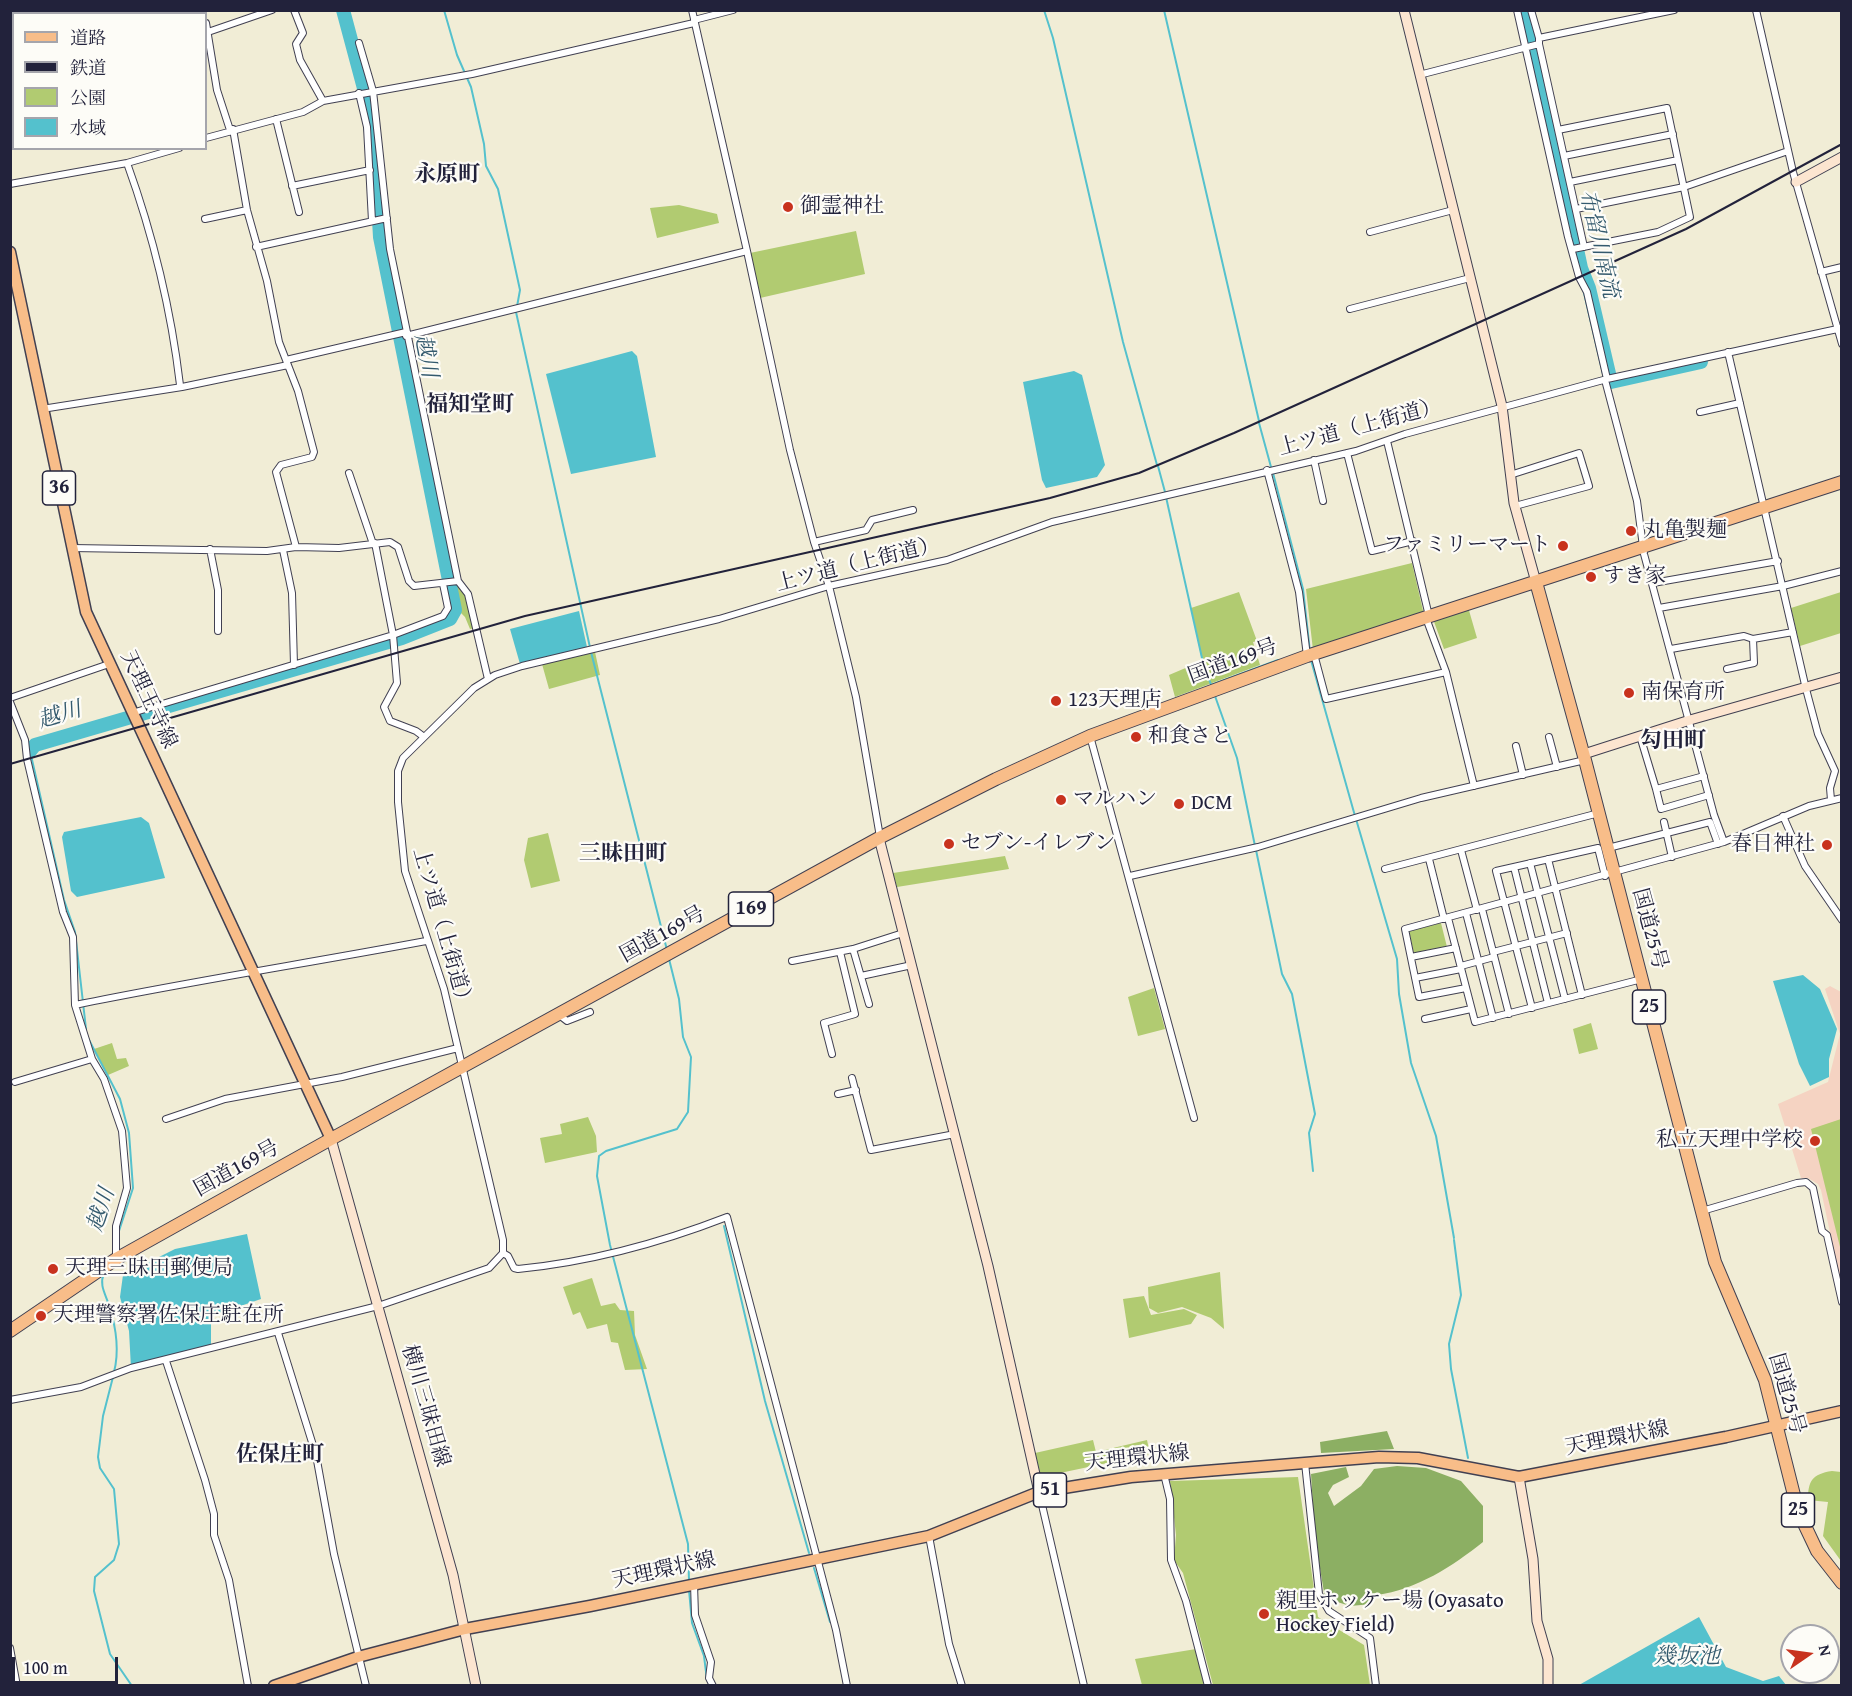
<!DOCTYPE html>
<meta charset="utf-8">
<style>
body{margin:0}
#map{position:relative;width:1852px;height:1696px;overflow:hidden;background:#f1edd6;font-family:"Gentium Book Plus","Noto Serif JP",serif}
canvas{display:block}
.frame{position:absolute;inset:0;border:12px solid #22223b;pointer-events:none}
.legend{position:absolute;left:12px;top:12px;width:195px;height:138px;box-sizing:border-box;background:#fdfcf7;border:2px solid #a5a5ac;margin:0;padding:8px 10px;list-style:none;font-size:18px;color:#22223b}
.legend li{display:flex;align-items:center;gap:12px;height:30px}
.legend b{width:30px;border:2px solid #a5a5ac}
.north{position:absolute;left:1780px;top:1624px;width:60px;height:60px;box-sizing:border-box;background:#fdfcf7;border:2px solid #a5a5ac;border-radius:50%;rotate:77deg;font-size:16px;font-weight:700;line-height:24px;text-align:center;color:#22223b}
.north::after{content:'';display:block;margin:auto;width:21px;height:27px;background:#c8321e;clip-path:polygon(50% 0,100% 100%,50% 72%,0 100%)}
.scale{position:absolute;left:12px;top:1657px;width:106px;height:27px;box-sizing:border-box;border:3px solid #22223b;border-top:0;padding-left:8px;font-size:18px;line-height:21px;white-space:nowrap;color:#22223b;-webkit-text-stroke:4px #fdfcf7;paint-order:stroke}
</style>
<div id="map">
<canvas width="1852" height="1696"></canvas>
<div class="frame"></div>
<ul class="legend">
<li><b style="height:8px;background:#f8bd89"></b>道路</li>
<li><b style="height:8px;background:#22223b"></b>鉄道</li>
<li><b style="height:16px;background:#b1cb71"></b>公園</li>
<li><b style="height:16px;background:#54c1cd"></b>水域</li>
</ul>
<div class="north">N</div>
<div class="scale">100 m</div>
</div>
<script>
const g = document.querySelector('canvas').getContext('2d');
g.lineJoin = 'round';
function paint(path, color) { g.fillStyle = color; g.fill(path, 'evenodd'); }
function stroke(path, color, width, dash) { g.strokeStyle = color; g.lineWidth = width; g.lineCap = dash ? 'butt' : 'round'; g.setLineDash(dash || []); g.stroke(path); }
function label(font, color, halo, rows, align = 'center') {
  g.font = font + ' "Gentium Book Plus","Noto Serif JP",serif'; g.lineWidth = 4.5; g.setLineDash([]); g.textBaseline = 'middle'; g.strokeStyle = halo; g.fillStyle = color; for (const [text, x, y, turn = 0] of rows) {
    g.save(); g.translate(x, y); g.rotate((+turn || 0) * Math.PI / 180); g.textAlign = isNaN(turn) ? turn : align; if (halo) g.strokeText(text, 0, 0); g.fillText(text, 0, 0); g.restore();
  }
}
const built = new Path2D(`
 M1830 986 1841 992 1840 1280 1821 1190 1818 1184 1808 1178H1801L1778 1104 1828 1082 1840 1034 1825 989Z`);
const green = new Path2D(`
 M679 205 717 214 719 223 657 238 650 208Z
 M856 231 865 274 760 298 750 253Z
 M1412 563 1424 615 1313 650 1306 589Z
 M457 581 465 589 476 628 470 629 465 617 454 606 450 583Z
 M1239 592 1257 641 1253 642 1260 665 1175 697 1169 675 1202 661 1191 608Z
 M1841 592V633L1800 646 1791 608Z
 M1468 607 1477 638 1444 649 1433 619Z
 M595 652 600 675 549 689 542 664Z
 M548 833 560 881 531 888 524 860 528 838Z
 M1005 856 1009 869 897 887 893 873Z
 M1441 923 1447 947 1414 954 1409 931Z
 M1154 988 1165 1029 1138 1036 1128 997Z
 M1591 1023 1598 1049 1579 1054 1573 1029Z
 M112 1043 117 1059 126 1058 129 1066 108 1075 94 1049Z
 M588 1117 596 1136 597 1152 545 1163 540 1138 562 1134 560 1124Z
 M1841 1119H1842L1841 1251 1811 1129Z
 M1220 1272 1224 1329 1211 1318 1182 1307 1158 1313 1149 1308 1148 1287Z
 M592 1278 601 1306 615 1303 620 1310 634 1311 635 1335 647 1369 625 1370 618 1343 611 1342 607 1324 587 1329 580 1312 573 1315 563 1287Z
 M1144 1296 1151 1315 1184 1309 1197 1315 1191 1324 1129 1338 1123 1299Z
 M1093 1440 1096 1452 1147 1440 1150 1454 1041 1477 1035 1453Z
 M1832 1471 1841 1472V1561L1823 1536 1828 1502 1808 1500C1808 1481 1812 1474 1832 1471Z
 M1298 1477 1318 1617 1364 1645 1370 1685H1213L1183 1573 1174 1560 1176 1535 1170 1481Z
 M1196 1649 1204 1685H1142L1135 1659Z`);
const forest = new Path2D(`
 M1387 1431 1394 1449 1321 1453 1320 1442Z
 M1397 1466 1426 1468 1461 1481 1483 1506V1542C1453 1566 1416 1590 1377 1595L1372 1604 1350 1606 1325 1598 1315 1539 1311 1474 1346 1467 1349 1477 1333 1485 1328 1493 1334 1506 1361 1486 1374 1469Z`);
const water = new Path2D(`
 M632 351 637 356 656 457 571 474 546 374Z
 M1074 371 1082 375 1105 465 1097 477 1046 488 1042 480 1023 382Z
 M579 611 587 647 520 664 510 629Z
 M141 817 149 823 165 878 77 897 71 891 62 837 64 832Z
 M1803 975 1820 989 1837 1029 1829 1059V1077L1810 1086 1799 1064 1773 981Z
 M247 1234 261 1299 211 1316V1350L131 1368 129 1331 120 1297 123 1275 175 1249Z
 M1699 1617 1726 1667 1763 1681 1779 1676 1786 1685H1579Z`);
const stream = new Path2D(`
 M444 10 457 55 471 87 484 144 486 166 498 189 520 290 516 312 591 652 667 950
 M1044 10 1053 38 1123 342 1157 465
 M1164 10 1259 421
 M1259 423 1271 467
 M1158 466 1165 492
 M1273 473 1303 589 1310 652
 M1166 497 1204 667 1212 687
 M1311 660 1355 816
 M1211 685 1278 660
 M1215 696 1237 758 1255 846
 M30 751 64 900 75 932 86 1029
 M1356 819 1397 959 1399 994 1411 1063 1436 1136 1454 1238
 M1256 850 1282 974 1292 994 1315 1114 1309 1133 1313 1171
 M669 959 679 999 683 1037 691 1057 688 1112 677 1129 606 1151 599 1156 597 1176 610 1245 688 1544 689 1581
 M88 1038 120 1099 129 1133 133 1188 118 1234
 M724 1226 765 1401 809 1553
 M1454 1240 1461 1295 1449 1344 1451 1369 1468 1458
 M104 1273C99 1285 105 1293 109 1305 116 1327 120 1349 114 1372
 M113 1377 103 1416 98 1457 100 1468 114 1489 119 1544 114 1560 95 1577 94 1591 110 1654 132 1686
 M814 1568 830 1622
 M689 1590 692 1623 704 1656 707 1680`);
const river = new Path2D(`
 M1526 10 1581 268 1589 288 1611 382 1701 362
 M30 751 35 745 402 638 450 619 455 610 380 237 376 168 366 96 343 10`);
const street = new Path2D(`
 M202 10 203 14
 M294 10 303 33 296 44 300 60 323 101
 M692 10 747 251 790 450 814 542 829 586 856 697 880 837
 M1517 10 1568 237 1579 277 1587 292 1607 379
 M1531 10 1539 38
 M1756 10 1793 172 1842 344
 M694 20 733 10
 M206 23 217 90 230 130
 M208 32 272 10
 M359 43 373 91 390 249 458 581 468 594 488 679
 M1539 44 1584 247
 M1419 75 1539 44V38L1674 10
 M359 93 367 127 372 221
 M276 119 299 212
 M233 129 247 210 267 281 279 342 298 391 314 452 312 457 281 465 276 472 296 547
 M1558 130 1667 108 1690 217 1658 232 1573 249
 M206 138 303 112 323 101 472 74 694 23
 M1564 156 1673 134
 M127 163C153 235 171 309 180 385
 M1570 182 1678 160
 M10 184 127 163 179 148
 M292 186 370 170
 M1576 209 1684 187 1788 151
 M205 219 247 210
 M1370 232 1453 210
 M256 247 387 218
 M1821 272 1842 267
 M1350 309 1470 278
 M406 336 747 251
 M1728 352 1806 689 1818 734 1835 771 1830 788 1831 800
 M286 360 406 332
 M1605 380 1637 501 1644 554 1714 815 1724 842
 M42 409 182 387 288 365
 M1700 412 1740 403
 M1387 441 1429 616
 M1347 453 1372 551 1413 541
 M1314 460 1323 501
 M1267 470 1299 592 1307 656
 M349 473 373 544
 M1510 475 1579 453 1589 486 1515 506
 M814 542 866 530 872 520 913 510
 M375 543 393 635 397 683 384 707 390 721 416 731 424 737
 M71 548 267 551 296 547 339 548 390 542 398 547 409 581 414 586 458 581
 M210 549 218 590V631
 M283 550 292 593 294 665
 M1653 583 1778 561
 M1659 608 1783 586 1842 571
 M1426 618 1446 672 1474 786
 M1671 649 1744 636 1753 639 1793 632
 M1314 654 1326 699 1446 672
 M1727 669 1754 663 1753 639
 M10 698 109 664
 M10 702 25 740 27 759 63 912 73 937 75 1005 92 1059 104 1079 122 1131 127 1188 116 1226V1259
 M132 713 393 635 443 616 448 608 443 584
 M1090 736 1194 1118
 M1640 736 1656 789 1704 776
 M1549 737 1557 767
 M1516 746 1523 775
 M1656 789 1661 809 1709 795
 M1783 816 1805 866 1842 920
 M1664 822 1672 857
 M1608 848 1710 822 1718 844
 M1461 850 1477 910
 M1429 859 1444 919
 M1548 859 1582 995
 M1530 863 1565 999
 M1514 867 1548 1003
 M1385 869 1599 813
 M1130 876 1258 847 1421 798 1585 760
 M1482 909 1509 1014
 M1466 913 1493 1018
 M1448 918 1475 1022 1642 979
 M853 949 869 1004
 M1493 952 1567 933
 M1411 957 1456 948
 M792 961 853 949 903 933
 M1461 966 1494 957
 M861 976 912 965
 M1415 978 1461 969
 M1466 988 1419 997 1405 929 1724 842 1809 806 1842 798
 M75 1005C192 981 309 963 426 941
 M1532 1008 1496 871 1598 848 1605 876
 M558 1014 567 1021 590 1012
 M1425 1019 1471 1009
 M832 1054 824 1023 855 1014 840 952
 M852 1078 871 1150 955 1134
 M15 1082 92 1059
 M838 1094 856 1090
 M166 1119 225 1099 342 1077 458 1048
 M1702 1211 1797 1183 1806 1182 1813 1188 1822 1231 1827 1235 1842 1302
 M503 1253V1240L444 989 405 871 398 802V771L403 758 474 688 495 675 522 666 719 619 829 586 947 560 1052 522 1356 451 1405 434 1607 379 1842 328
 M278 1333 316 1455 334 1554 366 1686
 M166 1361 205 1480 214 1514V1535L229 1580 248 1686
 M10 1400 81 1387 131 1368 378 1306 489 1268 503 1253 508 1256 514 1268 518 1269C590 1262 660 1243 727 1217L836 1630 847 1686
 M1305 1463 1319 1594 1329 1611 1370 1638 1376 1686
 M1164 1474 1170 1499 1171 1560 1186 1601 1208 1686
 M1039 1492 1084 1686
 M929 1536 949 1644 962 1686
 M694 1584 695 1615 711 1662 709 1678 713 1686
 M10 1648 17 1686`);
const secondary = new Path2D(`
 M1404 10 1502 406 1514 503 1536 582
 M1796 182 1842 157
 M1584 754 1690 720 1842 677
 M879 838 988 1266 1039 1492
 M331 1139 453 1575 476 1686
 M1519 1477 1533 1559 1537 1621 1548 1659V1686`);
const primary = new Path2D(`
 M10 252 86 612 331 1139
 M274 1686 358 1657 465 1629 590 1606 929 1536 1039 1492 1131 1477 1379 1457 1418 1458 1519 1477 1726 1437 1842 1411`);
const highway = new Path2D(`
 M1536 582 1585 760 1715 1262 1765 1380 1798 1511 1817 1551 1842 1583
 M10 1331 116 1259 331 1139 879 838 996 779 1090 736 1307 656 1842 482`);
const rail = new Path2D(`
 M10 764 525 616 1050 498 1139 473 1234 433 1686 229 1842 144`);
const markers = [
 [788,207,6,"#c8321e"],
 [1631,531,6,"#c8321e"],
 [1563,546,6,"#c8321e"],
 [1591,577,6,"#c8321e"],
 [1629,693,6,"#c8321e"],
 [1056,701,6,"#c8321e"],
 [1136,737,6,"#c8321e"],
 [1061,800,6,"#c8321e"],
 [1179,804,6,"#c8321e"],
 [949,844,6,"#c8321e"],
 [1827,845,6,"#c8321e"],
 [1815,1141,6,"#c8321e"],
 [53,1269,6,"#c8321e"],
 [41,1316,6,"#c8321e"],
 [1264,1614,6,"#c8321e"]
];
const shields = [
 [59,488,33],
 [751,909,45],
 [1649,1007,33],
 [1050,1490,33],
 [1798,1510,33]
];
const shieldNames = [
 ["36",59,488],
 ["169",751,909],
 ["25",1649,1007],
 ["51",1050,1490],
 ["25",1798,1510]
];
const poiNames = [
 ["御霊神社",800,207],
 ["丸亀製麺",1643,531],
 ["ファミリーマート",1551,546,"right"],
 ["すき家",1603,577],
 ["南保育所",1641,693],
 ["123天理店",1068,701],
 ["和食さと",1148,737],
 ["マルハン",1073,800],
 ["DCM",1191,804],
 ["セブン-イレブン",961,844],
 ["春日神社",1815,845,"right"],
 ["私立天理中学校",1803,1141,"right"],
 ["天理三昧田郵便局",65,1269],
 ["天理警察署佐保庄駐在所",53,1316],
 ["親里ホッケー場 (Oyasato",1276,1602],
 ["Hockey Field)",1276,1626]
];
const streetNames = [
 ["上ツ道（上街道）",1360,428,-15],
 ["上ツ道（上街道）",858,565,-14],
 ["国道169号",1233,662,-20],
 ["天理王寺線",148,700,65],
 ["上ツ道（上街道）",442,929,74],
 ["国道25号",1649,929,75],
 ["国道169号",663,935,-29],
 ["国道169号",237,1169,-29],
 ["国道25号",1786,1394,74],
 ["横川三昧田線",425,1406,74],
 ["天理環状線",1617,1439,-11],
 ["天理環状線",1137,1459,-6],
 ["天理環状線",664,1571,-12]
];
const neighbourhoodNames = [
 ["永原町",447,175],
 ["福知堂町",470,405],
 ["勾田町",1673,741],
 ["三昧田町",623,854],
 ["佐保庄町",280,1455]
];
const waterNames = [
 ["布留川南流",1598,244,77],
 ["越川",425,356,79],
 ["越川",60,716,-17],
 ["越川",102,1210,-72],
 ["幾坂池",1687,1657]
];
paint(built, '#f5d3c2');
paint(green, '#b1cb71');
paint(forest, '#8caf63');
paint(water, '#54c1cd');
stroke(stream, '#54c1cd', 2);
stroke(river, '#54c1cd', 14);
stroke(street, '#414052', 8);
stroke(secondary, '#414052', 11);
stroke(primary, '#414052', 13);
stroke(highway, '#414052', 14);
stroke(street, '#fff', 6);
stroke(secondary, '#fce5d0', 9);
stroke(primary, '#f8bd89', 10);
stroke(highway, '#f8bd89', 12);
stroke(rail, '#22223b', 2);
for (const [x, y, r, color] of markers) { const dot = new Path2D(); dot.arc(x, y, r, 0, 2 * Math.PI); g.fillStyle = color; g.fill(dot); stroke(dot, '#fdfcf7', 2); }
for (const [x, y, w] of shields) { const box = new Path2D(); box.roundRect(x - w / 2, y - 17, w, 34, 4.5); g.fillStyle = '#fdfcf7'; g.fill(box); stroke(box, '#22223b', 1.5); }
label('bold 20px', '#22223b', null, shieldNames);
label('21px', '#22223b', '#fdfcf7', poiNames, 'left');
label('21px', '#22223b', '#fdfcf7', streetNames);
label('bold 22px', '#22223b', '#fdfcf7', neighbourhoodNames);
label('italic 22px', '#345a6e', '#fdfcf7', waterNames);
</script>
